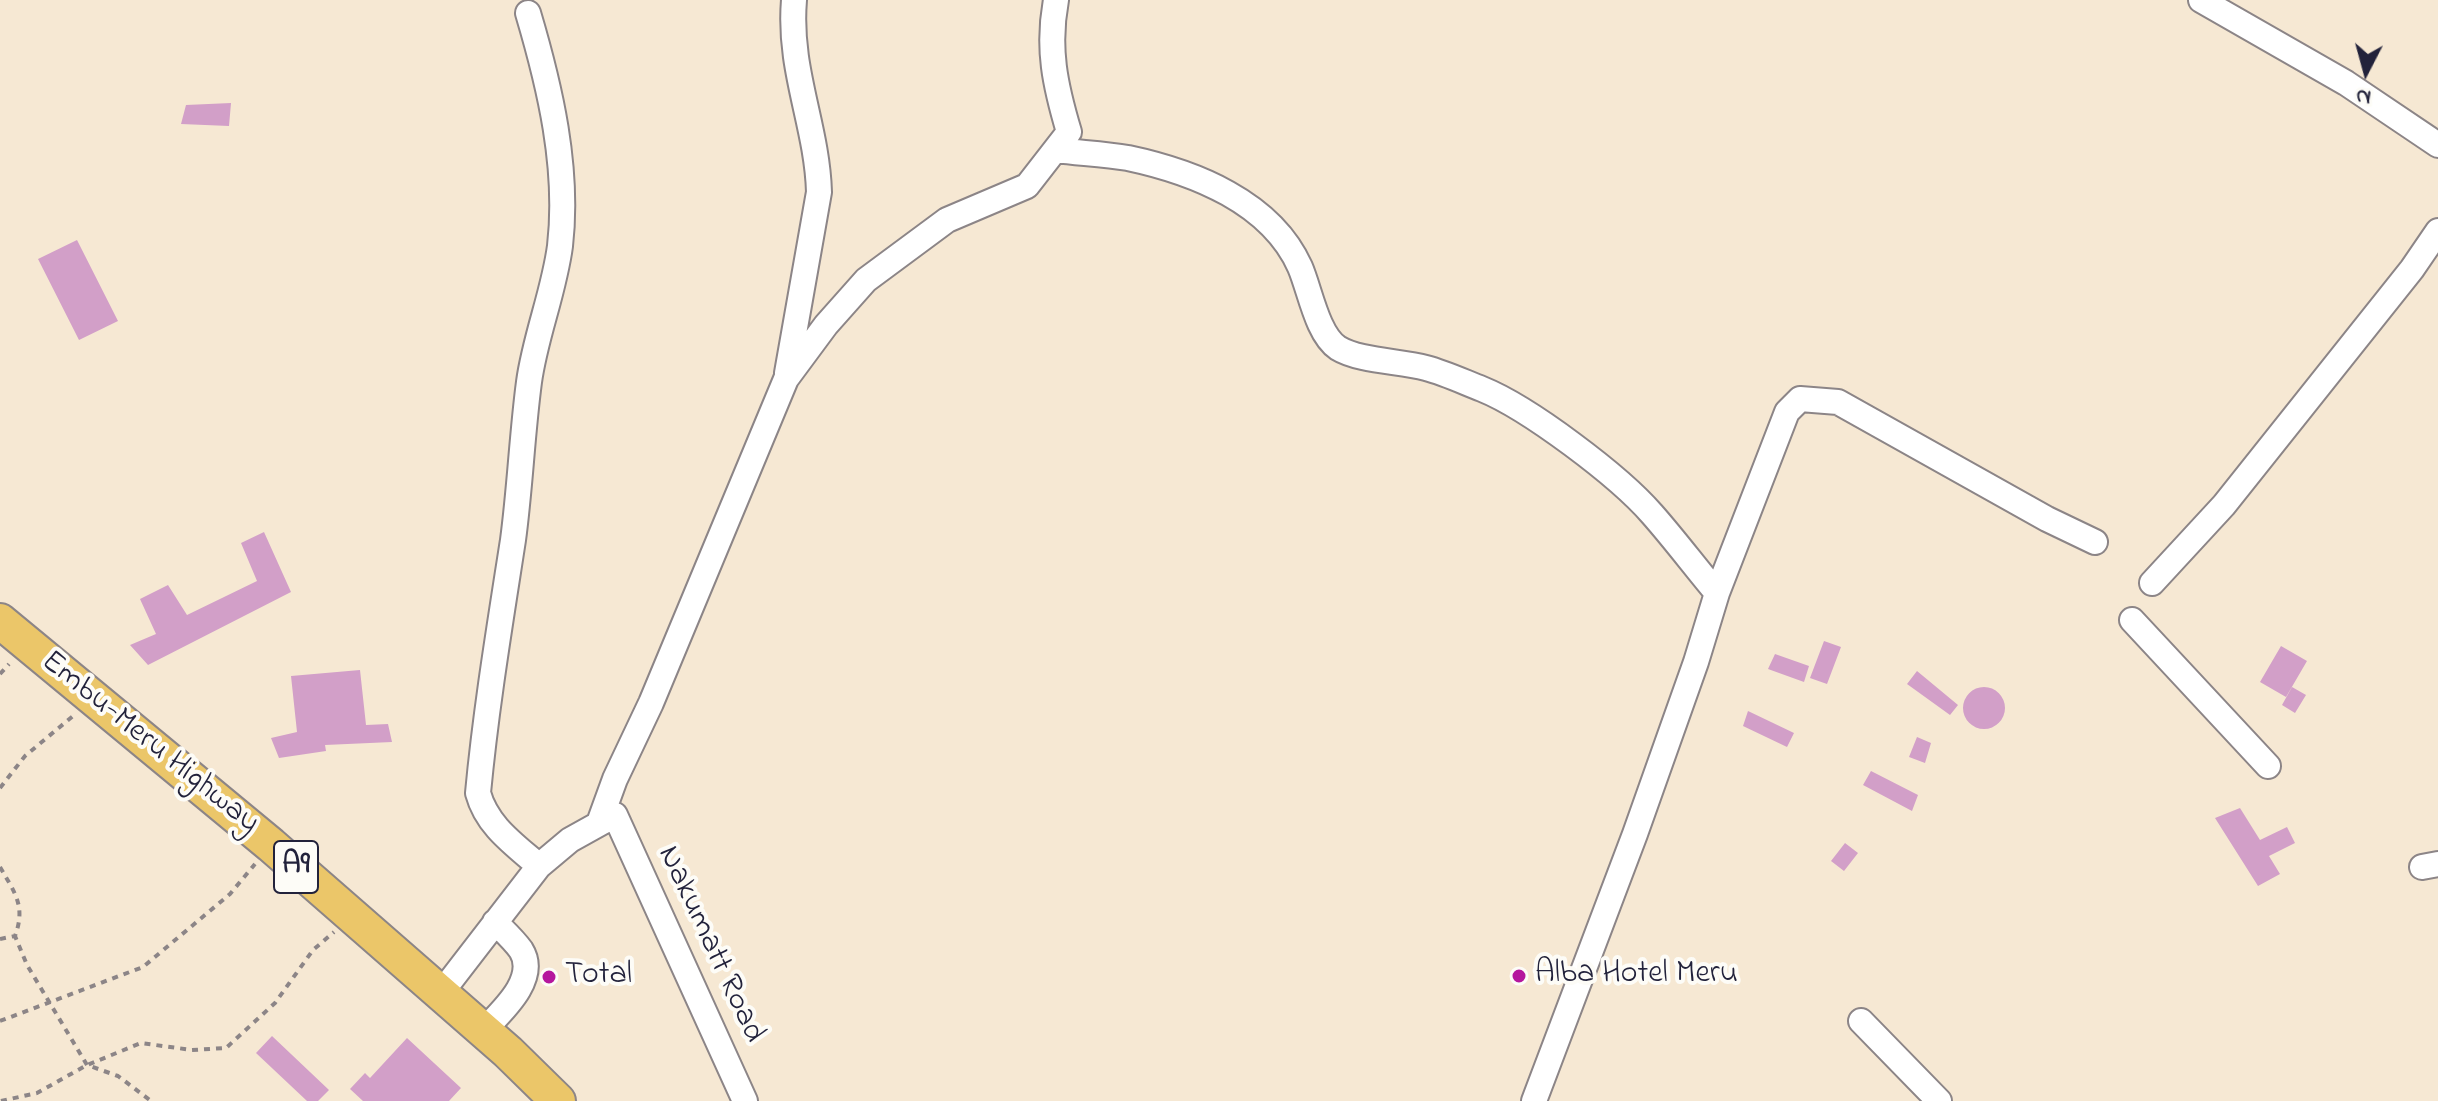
<!DOCTYPE html>
<style>
body{margin:0}
#map{position:relative;width:2438px;height:1101px;overflow:hidden;background:#f6e8d3;font-family:"Indie Flower",sans-serif}
canvas{display:block}
.north{position:absolute;left:2326px;top:32px;width:80px;height:80px;-webkit-text-stroke:6px #fdfcf7;paint-order:stroke;rotate:186deg;font-size:22px;font-weight:700;line-height:32px;text-align:center;color:#22223b}
.north::after{content:'';display:block;margin:auto;width:28px;height:36px;background:#22223b;clip-path:polygon(50% 0,100% 100%,50% 72%,0 100%)}
</style>
<div id="map">
<canvas width="2438" height="1101"></canvas>
<div class="north">N</div>
</div>
<script>
const g = document.querySelector('canvas').getContext('2d');
g.lineJoin = 'round';
function paint(path, color) { g.fillStyle = color; g.fill(path, 'evenodd'); }
function stroke(path, color, width, dash) { g.strokeStyle = color; g.lineWidth = width; g.lineCap = dash ? 'butt' : 'round'; g.setLineDash(dash || []); g.stroke(path); }
function label(font, color, halo, rows, align = 'center') {
  g.font = font + ' "Indie Flower",sans-serif'; g.lineWidth = 8; g.setLineDash([]); g.textBaseline = 'middle'; g.strokeStyle = halo; g.fillStyle = color; for (const [text, x, y, turn = 0] of rows) {
    g.save(); g.translate(x, y); g.rotate((+turn || 0) * Math.PI / 180); g.textAlign = isNaN(turn) ? turn : align; if (halo) g.strokeText(text, 0, 0); g.fillText(text, 0, 0); g.restore();
  }
}
const building = new Path2D(`
 M231 103 229 126 181 124 186 105Z
 M77 240 118 321 79 340 38 259Z
 M264 532 291 592 148 665 130 645 156 634 140 599 168 585 187 615 257 581 241 543Z
 M1824 641 1841 647 1827 684 1810 678Z
 M2281 646 2307 661 2286 697 2260 682Z
 M1775 654 1809 666 1804 682 1768 669Z
 M360 670 366 725 388 724 392 742 325 745 326 751 279 758 271 738 297 732 291 676Z
 M1917 671 1958 705 1950 715 1907 684Z
 M2292 687 2306 695 2295 713 2282 705Z
 M1963 708a21 21 0 1 1 42 0a21 21 0 1 1-42 0Z
 M1748 711 1794 733 1787 747 1743 726Z
 M1917 737 1931 743 1925 763 1909 757Z
 M1871 771 1918 795 1912 811 1863 785Z
 M2240 808 2260 840 2287 827 2295 843 2269 856 2280 874 2258 886 2215 818Z
 M1845 843 1858 853 1844 871 1831 861Z
 M272 1036 329 1090 318 1101H307L256 1053Z
 M407 1038 461 1088 449 1101H363L350 1089 365 1073 370 1078Z`);
const path = new Path2D(`
 M0 674 9 664
 M0 788 25 756 73 716
 M0 867C15 893 26 906 15 936L27 965 87 1065 118 1076 151 1101
 M0 939 15 936
 M0 1021 143 967 230 894 255 864
 M1 1101 37 1093 87 1065 141 1043 192 1050 226 1048 275 1003 313 950 334 932`);
const minor = new Path2D(`
 M2201 0 2346 83 2438 145
 M528 13C550 87 569 168 560 246 554 292 535 337 529 382 522 435 520 488 513 540 500 624 486 708 478 793 487 826 514 844 539 866
 M1056 150C1080 153 1105 154 1128 158 1194 172 1271 202 1300 267 1310 290 1317 334 1338 348 1359 361 1401 361 1426 368 1445 373 1464 382 1482 389 1529 408 1619 476 1652 514 1675 540 1695 567 1717 593
 M787 373 819 192C817 125 788 70 794 0
 M2152 583 2224 505 2412 269 2438 231
 M2132 620 2268 766
 M599 823 615 779 651 703 786 379 826 325 866 280 947 220 1027 186 1069 132C1055 85 1047 48 1056 0
 M2422 867 2438 864
 M441 993 539 866 570 840 615 815 745 1101
 M1861 1021 1939 1101
 M484 1030C501 1012 539 979 521 950 514 940 504 931 495 922
 M1534 1101 1635 834 1696 662 1717 593 1787 412 1800 399 1838 402 2047 519 2095 542`);
const highway = new Path2D(`
 M0 621 271 845 508 1052 558 1101`);
const markers = [
 [1519,976,8,"#b5179e"],
 [549,977,8,"#b5179e"]
];
const shields = [
 [296,867,44]
];
const shieldNames = [
 ["A9",296,867]
];
const streetNames = [
 ["Embu-Meru Highway",149,744,39],
 ["Nakumatt Road",709,945,65]
];
const poiNames = [
 ["Alba Hotel Meru",1535,976],
 ["Total",565,977]
];
paint(building, '#d29fc8');
stroke(minor, '#8c8587', 28);
stroke(highway, '#8c8587', 38);
stroke(path, '#8c8587', 4, [6, 6]);
stroke(minor, '#fff', 24);
stroke(highway, '#ebc669', 34);
for (const [x, y, r, color] of markers) { const dot = new Path2D(); dot.arc(x, y, r, 0, 2 * Math.PI); g.fillStyle = color; g.fill(dot); stroke(dot, '#fdfcf7', 3); }
for (const [x, y, w] of shields) { const box = new Path2D(); box.roundRect(x - w / 2, y - 26, w, 52, 6); g.fillStyle = '#fdfcf7'; g.fill(box); stroke(box, '#22223b', 2); }
label('bold 30px', '#22223b', null, shieldNames);
label('32px', '#22223b', '#fdfcf7', streetNames);
label('32px', '#22223b', '#fdfcf7', poiNames, 'left');
</script>
